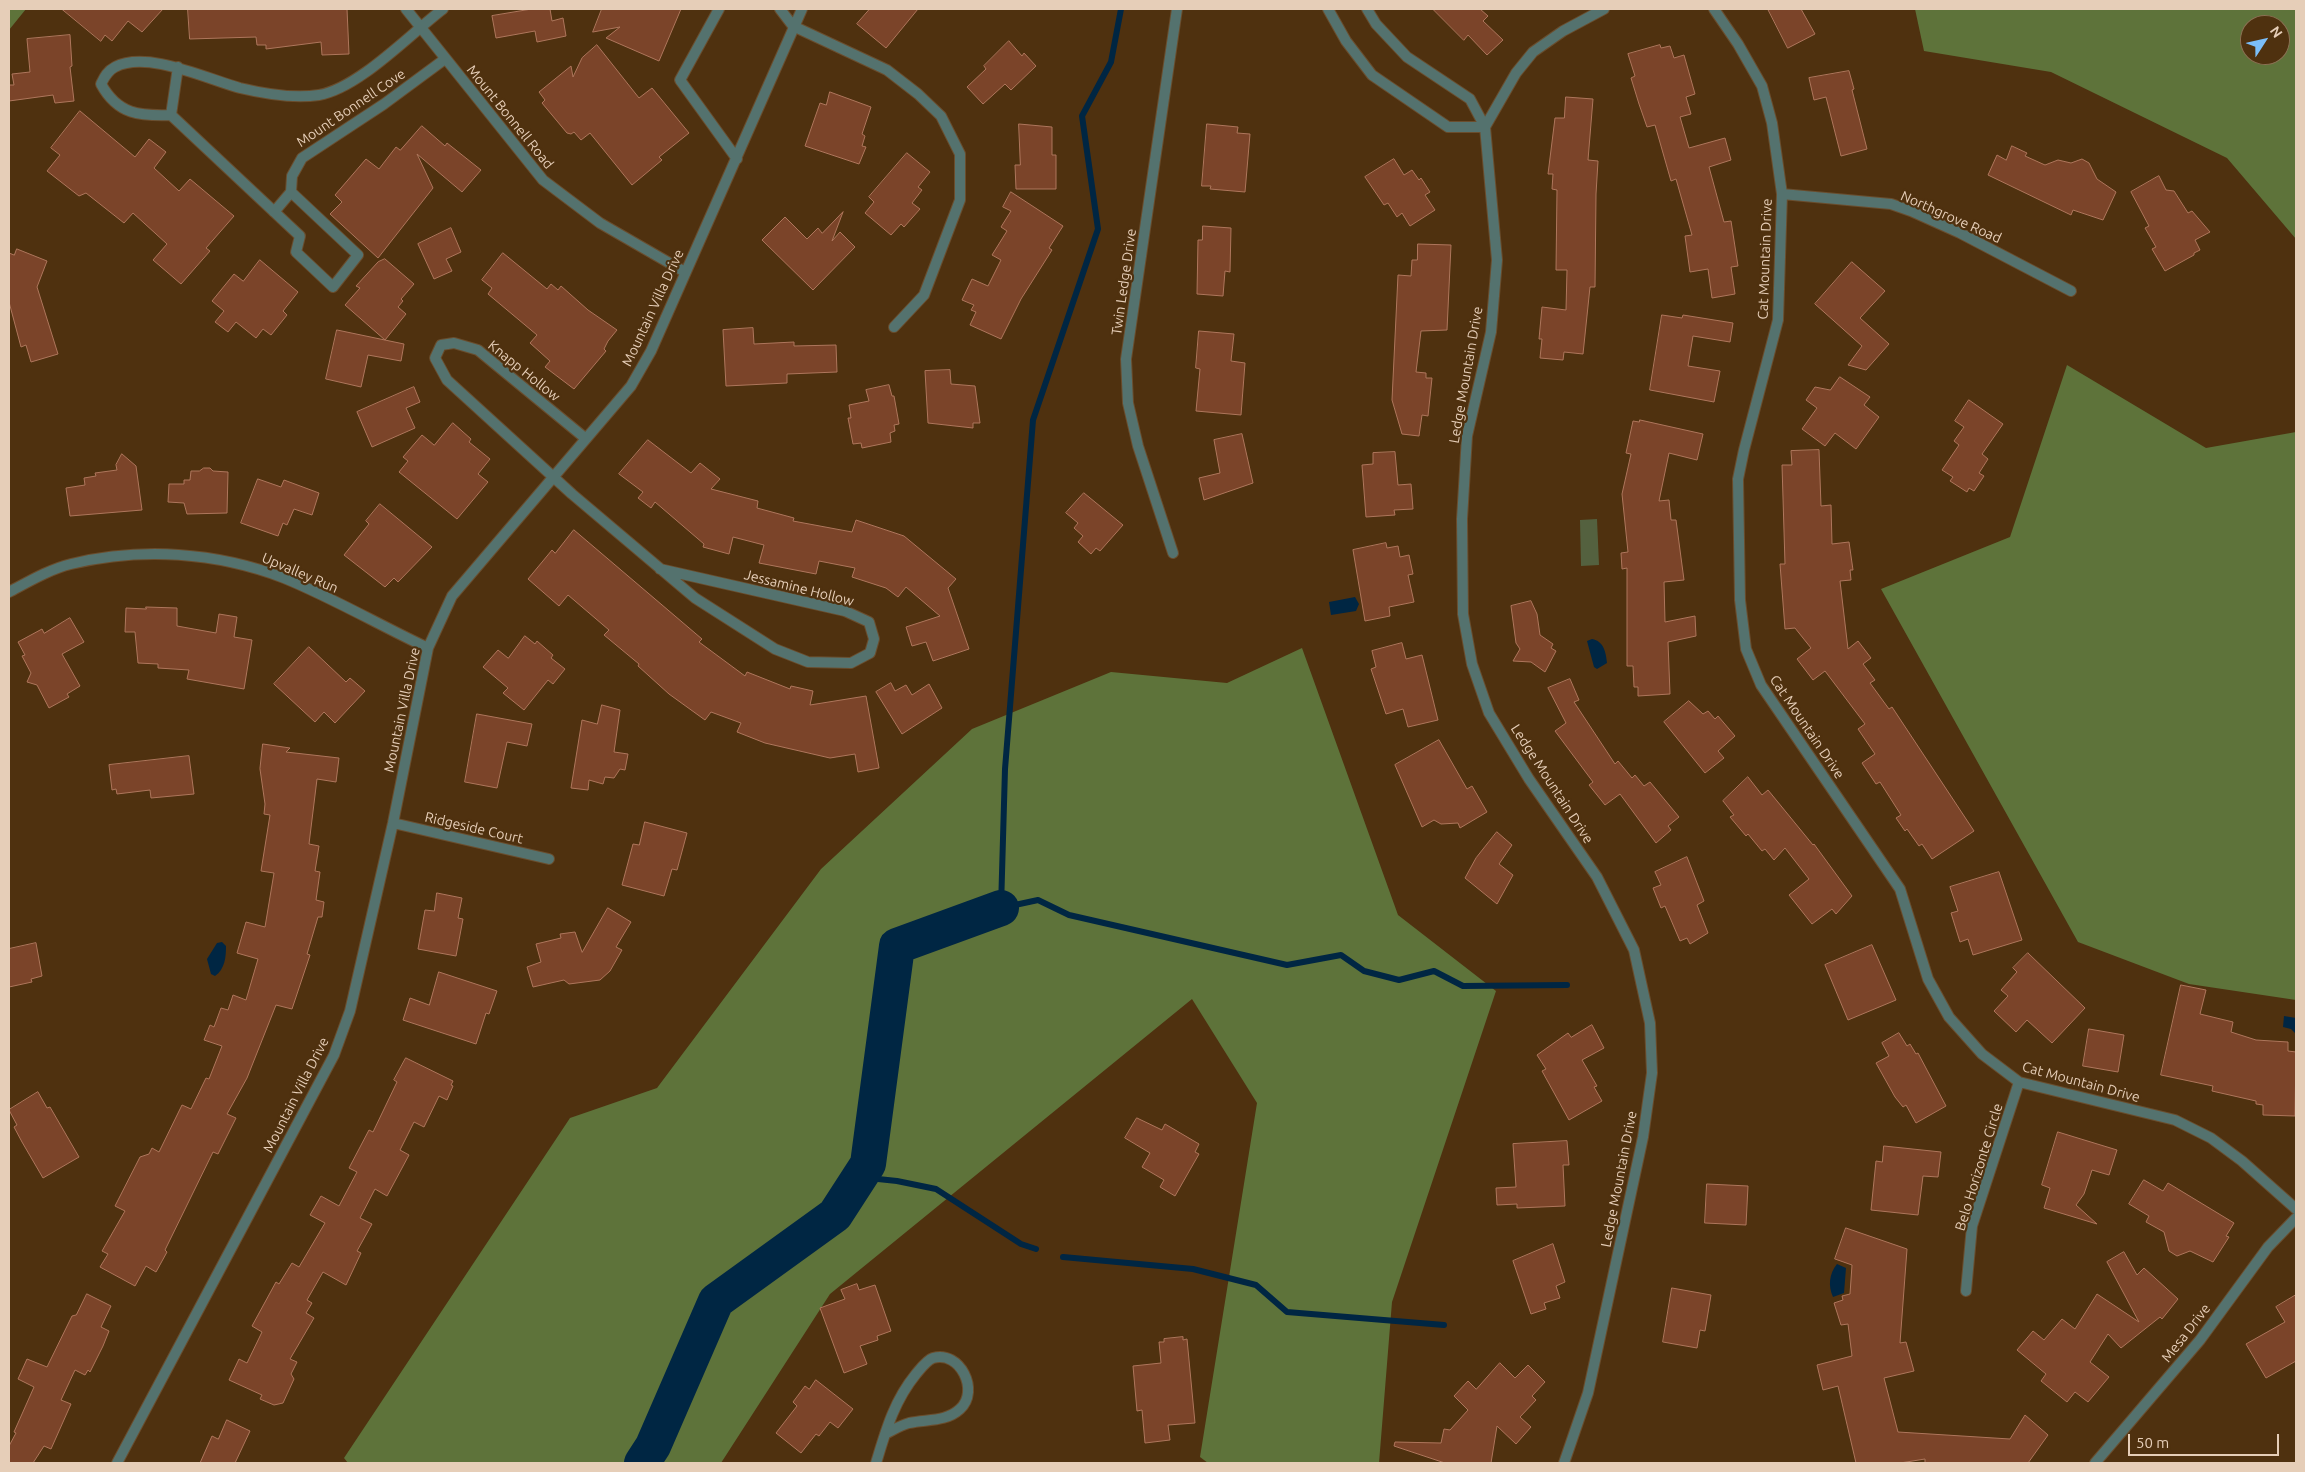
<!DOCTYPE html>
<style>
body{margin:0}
#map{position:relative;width:2305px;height:1472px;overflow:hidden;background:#4f310f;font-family:Ubuntu,sans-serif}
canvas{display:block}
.frame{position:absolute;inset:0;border:10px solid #e6ceb8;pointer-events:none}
.north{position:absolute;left:2240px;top:15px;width:50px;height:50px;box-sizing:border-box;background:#4f310f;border:1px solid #8b7053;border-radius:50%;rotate:55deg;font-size:14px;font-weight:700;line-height:20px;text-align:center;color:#e6ceb8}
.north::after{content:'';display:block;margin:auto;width:18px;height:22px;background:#7bbef8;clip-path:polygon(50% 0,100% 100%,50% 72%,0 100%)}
.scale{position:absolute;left:2128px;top:1434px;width:151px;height:22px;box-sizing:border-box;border:2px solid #e6ceb8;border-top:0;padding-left:6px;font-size:15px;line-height:18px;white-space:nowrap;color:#e6ceb8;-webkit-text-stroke:4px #4f310f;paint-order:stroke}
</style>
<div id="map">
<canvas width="2305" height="1472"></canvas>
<div class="frame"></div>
<div class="north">N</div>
<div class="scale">50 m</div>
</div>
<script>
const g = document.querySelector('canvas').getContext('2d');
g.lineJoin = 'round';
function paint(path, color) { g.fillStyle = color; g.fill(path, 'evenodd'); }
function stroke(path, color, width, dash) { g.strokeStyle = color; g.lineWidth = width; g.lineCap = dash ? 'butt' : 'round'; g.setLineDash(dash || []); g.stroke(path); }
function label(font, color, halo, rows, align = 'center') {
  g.font = font + ' Ubuntu,sans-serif'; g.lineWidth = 4.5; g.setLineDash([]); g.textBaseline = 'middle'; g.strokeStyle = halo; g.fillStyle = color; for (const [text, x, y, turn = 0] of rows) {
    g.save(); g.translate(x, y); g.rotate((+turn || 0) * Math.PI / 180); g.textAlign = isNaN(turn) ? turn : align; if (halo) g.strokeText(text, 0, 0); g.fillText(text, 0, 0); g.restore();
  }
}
const green = new Path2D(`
 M1597 519 1599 565 1581 566 1580 520Z`);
const forest = new Path2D(`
 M9 9H26L9 30Z
 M1915 9H2296V239L2227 158 2051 72 1924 51ZM2250 25H2280V55H2250Z
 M2067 365 2206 448 2296 432V1000L2189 984 2078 942 1881 589 2010 537Z
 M1302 648 1398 915 1496 991 1392 1302 1379 1463H1208L1200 1457 1257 1103 1192 999 830 1294 721 1463H348L344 1458 570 1118 657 1088 821 869 972 729 1111 672 1227 683Z`);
const water = new Path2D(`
 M1355 597 1359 604 1356 611 1331 615 1329 602Z
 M1592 639C1604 641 1606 653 1607 663L1597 669 1594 667 1587 641Z
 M222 942 226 946C226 957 225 969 215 976L211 974 207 959 217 943Z
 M2284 1016 2296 1018V1034L2291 1029 2283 1027Z
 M1837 1264 1846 1268 1844 1293 1833 1297C1828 1286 1829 1274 1837 1264Z`);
const stream = new Path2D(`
 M1121 9 1111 62 1082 116 1098 229 1033 420 1005 769 1001 908 1038 900 1069 915 1287 965 1341 955 1364 971 1399 980 1434 971 1463 986 1567 985
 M859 1177 897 1181 936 1189 1021 1244 1036 1249
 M1063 1257 1193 1269 1256 1285 1287 1312 1444 1325`);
const river = new Path2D(`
 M642 1463 653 1446 716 1301 835 1215 868 1164 897 946 1001 908`);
const building = new Path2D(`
 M62 9H163L142 32 128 21 112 41 105 35 101 41Z
 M188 9H347L349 54 322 55 321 42 266 49V45H257L256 37 190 39Z
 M532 9H550L552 21 563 18 566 36 537 42 535 31 496 38 492 16Z
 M602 9H681L659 61 606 38 620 27 593 32Z
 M870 9H918L886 48 857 24Z
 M1433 9H1480L1488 16 1483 21 1503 40 1487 55 1468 35 1464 40Z
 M1768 9H1801L1815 34 1788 48Z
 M70 35 72 66 70 67 74 101 55 103 53 95 9 101V85H14L12 74 30 72 27 39Z
 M1009 41 1022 56 1024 53 1036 66 1011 90 1005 84 983 104 967 87 986 69 984 66Z
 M597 45 639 98 652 88 689 133 659 157 662 160 632 185 590 133 581 140 574 132 571 134 567 133 542 103 545 100 539 92 571 66 573 77 582 58Z
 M1660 45 1661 48 1670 46 1674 58 1684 55 1695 94 1686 97 1691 114 1680 117 1689 148 1725 138 1731 160 1709 167 1724 222 1731 221 1738 266 1731 267 1735 294 1712 298 1708 269 1690 272 1685 236 1692 235 1676 179 1671 181 1655 125 1647 127 1639 104 1631 78 1635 76 1628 54Z
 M1849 71 1854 89 1852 90 1867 149 1841 156 1826 97 1814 100 1809 78Z
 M830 92 871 107 862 134 865 136 862 146 866 147 859 164 805 146 820 103 826 105Z
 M1566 97 1593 99 1588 160 1598 161 1596 194 1595 287H1590L1583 354 1564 352 1563 360 1540 358 1542 339H1539L1542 307 1566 310 1567 270H1556L1557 190 1552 189 1553 174H1548L1555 118H1564Z
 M80 111 135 157 149 139 166 152 154 168 179 191 190 179 234 216 206 248 210 251 181 284 153 260 167 244 133 213 124 223 86 193 79 196 47 171 60 155 51 148Z
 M1019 124 1052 127V155H1056V189H1016L1015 165H1020Z
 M1207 124 1238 127 1237 133 1250 134 1245 192 1210 189 1211 186H1202Z
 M422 126 445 146 447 143 481 170 462 192 417 154 433 188 378 258 330 214 342 202 335 195 366 159 379 169 396 147 400 150Z
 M2012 146 2027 153 2025 156 2045 165 2058 160 2071 163 2082 159 2089 163 2097 179 2116 192 2103 220 2073 210 2071 215 1988 175 1997 155 2006 160Z
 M907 153 930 172 918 187 922 190 912 203 920 209 904 227 901 224 891 235 865 213 874 202 869 197Z
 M1394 159 1404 175 1412 170 1419 180 1421 178 1430 192 1425 195 1435 210 1410 226 1402 213 1397 217 1388 203 1384 205 1365 177Z
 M2159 176 2166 190 2174 191 2188 213 2192 211 2210 232 2195 240 2200 250 2194 253V255L2165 271 2152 249 2156 247 2145 228 2149 226 2131 192Z
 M1011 192 1063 226 1049 248 1052 250 1021 299 1001 339 970 325 976 312 971 310 974 305 962 300 972 279 988 286 1001 260 992 255 1007 231 1001 227 1011 211 1003 207Z
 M843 212 832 241 840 232 855 247 813 290 762 240 785 217 807 239 818 228 822 233Z
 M1203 226 1231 228 1230 272 1225 271 1223 296 1197 294 1198 240H1202Z
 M451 228 461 252 446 259 452 271 434 279 418 244Z
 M1418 244 1451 245 1447 330 1421 331 1416 372 1426 373V378H1432L1428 416 1422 415 1419 436 1402 434 1392 400 1398 275 1411 276 1412 260H1417Z
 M17 249 47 261 37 287 58 354 31 362 26 345 21 347 9 302V253L14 255Z
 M503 253 547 289 551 284 558 290 561 286 588 310 617 330 608 341 604 349 606 351 574 389 545 367 550 361 530 343 537 335 488 294 492 288 482 280Z
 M385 259 414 284 401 299 403 301 398 307 406 314 385 340 345 305 360 288 356 286 378 262Z
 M260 260 298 292 283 311 287 315 271 335 263 329 256 338 236 322 228 332 215 322 224 311 212 301 234 274 243 281Z
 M1852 262 1885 291 1860 318 1889 344 1866 370 1848 365 1862 346 1815 304Z
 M1662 315 1682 318 1683 315 1733 323 1730 342 1693 336 1688 366 1720 371 1714 402 1650 390Z
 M753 328 754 344 794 342V346L836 345 837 372 787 374V383L726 386 723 330Z
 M337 330 404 344 401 361 368 355 361 387 326 379Z
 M1199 331 1234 334 1231 361 1245 363 1241 415 1196 411 1200 369 1196 368Z
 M950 370 951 384 975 386 980 423H973V428L928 423 925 371Z
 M1840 377 1870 397 1864 405 1879 417 1856 449 1835 433 1825 446 1802 429 1817 408 1806 400 1815 387 1830 390Z
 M889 385 892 396H894L899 424 894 425 895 431 890 433 891 442 862 448 861 443 853 444 848 418H851L849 405 869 401 866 390Z
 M414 387 420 402 406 408 415 428 372 447 357 412Z
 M1969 400 2003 424 1982 454 1988 459 1979 473 1984 476 1974 491 1969 488 1967 492 1950 481 1953 477 1942 470 1959 445 1954 441 1964 427 1955 421Z
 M1640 420 1703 434 1697 460 1669 453 1659 501 1669 500 1671 520H1676L1684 580 1664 582 1665 622 1695 616 1696 636 1668 642 1670 694 1638 696V687H1634L1633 666H1627V568L1622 569 1621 553 1628 552 1622 494 1631 454 1626 453 1633 421 1639 422Z
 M453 423 471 439 469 442 490 459 478 474 488 482 457 519 399 472 408 461 403 457 422 435 434 445Z
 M1242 434 1253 483 1204 500 1199 478 1220 473 1214 440Z
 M648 440 691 473 700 463 720 479 711 489 758 501 757 508 794 518 793 521 852 532 856 520 904 536 956 579 948 588 969 649 933 661 926 642 912 646 906 627 940 616 906 587 898 597 886 588 852 577 855 568 819 561 816 574 759 563 764 545 733 537 729 554 703 547 704 544 655 502 651 508 638 498 643 492 619 474Z
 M1819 450 1821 506 1831 505 1832 544 1849 542 1853 570H1850L1851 580 1840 581 1848 649 1858 641 1871 658 1863 664 1875 680 1870 683 1889 709 1892 707 1974 831 1932 859 1922 844 1919 846 1907 829 1905 831 1896 818 1901 815 1880 782 1876 784 1862 763 1875 754 1858 729 1865 724 1825 671 1813 680 1797 659 1811 648 1795 628 1785 629 1780 564H1785L1782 465H1792L1791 451Z
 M1395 452 1398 485 1411 484 1413 509 1394 510 1395 515 1366 517 1362 465 1373 464V453Z
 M122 454 136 466 142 510 70 516 66 488 85 485 84 478 96 476 95 473 117 470 116 465Z
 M204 468H210L213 471 228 472 227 513 187 514 184 503 168 502 169 484H184V480H190L191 471H199Z
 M258 479 281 487 284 480 319 493 312 515 294 509 287 525 283 523 278 536 241 523Z
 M1084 493 1123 525 1100 551 1096 548 1091 554 1078 542 1083 536 1074 528 1078 523 1066 513Z
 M380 504 432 547 398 582 394 578 385 587 344 555 369 524 366 521Z
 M574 530 702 639 699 642 745 676 747 672 790 689 791 686 813 691 810 705 866 696 879 768 858 772 855 754 830 758 765 743 737 732 741 723 711 712 705 720 669 694 638 666 639 664 604 635 609 630 568 595 559 606 528 579 552 550 555 553Z
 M1386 543 1387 548 1398 546 1400 557 1409 555 1413 574 1408 575 1414 602 1389 607 1390 616 1365 621 1353 550Z
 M1531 601 1537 614 1540 635 1553 644 1551 648 1556 651 1545 672 1531 662 1513 661 1520 649 1516 643 1511 606Z
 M146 607 177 608V626L216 633 219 614 237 617 234 637 252 640 244 689 187 679 189 670 158 668V664L138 663 135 632H125L126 608 146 609Z
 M70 618 84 642 62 654 80 686 67 694 69 697 49 708 37 685 27 682 31 673 22 656 25 655 18 642 42 629 44 633Z
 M525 636 535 644 537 641 553 655 551 658 565 669 553 684 548 680 524 710 503 693 508 688 483 667 498 650 508 658Z
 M1402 643 1406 659 1422 655 1438 720 1408 727 1403 709 1386 714 1371 669 1376 667 1372 651Z
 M309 647 346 682 350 678 365 691 335 723 324 712 315 722 274 684Z
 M1570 679 1579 700 1574 702 1615 764 1618 761 1632 778 1635 775 1644 786 1650 782 1679 817 1668 826 1671 830 1656 843 1620 794 1605 805 1589 785 1593 782 1555 731 1566 723 1548 688Z
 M891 683 895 691 906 685 912 695 929 684 942 708 902 734 876 692Z
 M1689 701 1703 714 1708 711 1715 719 1718 716 1735 736 1718 751 1724 758 1705 773 1664 722Z
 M602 705 620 710 614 752 628 754 625 770 620 769 614 778 605 777 603 784 589 780 588 790 571 788 582 720 597 724Z
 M477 714 532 724 527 746 507 742 497 788 465 782Z
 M1439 740 1467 789 1472 786 1487 812 1460 828 1458 823 1441 824 1434 820 1422 827 1395 765Z
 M263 744 290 748 286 752 339 758 336 782 317 779 309 844 319 846 315 871 320 872 316 900 324 902 322 917H318L307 954 310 955 292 1009 276 1005 247 1078 227 1114 236 1118 218 1154 213 1152 165 1250 167 1252 156 1272 146 1266 135 1286 100 1267 108 1254 102 1251 125 1211 115 1206 140 1157 149 1154 152 1148 159 1152 182 1105 191 1109 206 1078 209 1079 222 1046 204 1040 210 1025 214 1027 221 1008 228 1010 233 995 246 1000 258 959 237 953 246 922 265 927 274 873 261 871 270 815 264 814 265 804 260 769Z
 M189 756 194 794 151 798 150 790 117 794 116 789 112 790 109 765Z
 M1748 777 1762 795 1768 790 1813 845 1814 844 1852 896 1836 914 1832 909 1812 924 1789 895 1809 879 1785 848 1774 860 1765 849 1762 851 1748 834 1746 836 1730 817 1734 815 1723 801Z
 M645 822 687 833 677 870 672 869 664 896 622 885 633 844 639 845Z
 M1497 832 1512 845 1499 864 1513 875 1497 904 1465 878 1476 858Z
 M1687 857 1704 901 1697 905 1708 933 1690 944 1687 938 1680 941 1665 906 1661 908 1653 888 1661 885 1655 872Z
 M1999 872 2022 940 1973 955 1968 939 1960 942 1951 913 1958 911 1950 887Z
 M437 893 462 898 458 918 463 919 456 956 418 949 425 910 434 911Z
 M608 908 631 922 616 947 622 950 610 971 600 980 569 984 564 980 533 987 527 967 541 962 536 944 561 938 560 934 575 932 582 952Z
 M36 943 42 976 31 979 32 982 9 987V949Z
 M1872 945 1896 1000 1848 1020 1825 965Z
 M2028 953 2085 1008 2052 1043 2027 1020 2016 1032 1994 1011 2008 996 2001 990 2017 972 2013 968Z
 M439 972 497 991 489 1014 486 1013 476 1044 403 1020 410 998 429 1005Z
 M2181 985 2206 990 2200 1014 2233 1022 2231 1032 2256 1040 2288 1042V1051L2296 1052 2295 1116 2263 1115V1105L2256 1104V1101L2212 1091 2213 1086 2161 1075Z
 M1592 1025 1604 1048 1582 1060 1597 1086 1594 1087 1602 1101 1569 1120 1542 1071 1546 1069 1537 1055 1568 1033 1571 1037Z
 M2089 1029 2124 1035 2118 1072 2083 1066Z
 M1899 1033 1907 1046 1910 1044 1916 1054 1918 1053 1946 1106 1916 1123 1906 1105 1903 1107 1895 1097 1876 1063 1889 1056 1882 1043Z
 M406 1058 453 1081 451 1085 453 1086 447 1100 439 1096 424 1127 414 1122 400 1150 409 1155 387 1196 375 1189 360 1218 372 1224 357 1251 361 1253 346 1285 323 1272 307 1300 312 1303 306 1313 314 1318 290 1359 297 1362 291 1374 294 1379 283 1403 274 1405 260 1399 262 1395 229 1380 239 1359 247 1363 262 1332 252 1326 276 1282 279 1284 292 1263 299 1267 325 1223 310 1215 321 1196 339 1206 357 1172 349 1168 369 1130 373 1132 397 1082 394 1080Z
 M38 1092 47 1108 50 1107 79 1157 43 1178 22 1142 14 1127 17 1125 9 1110Z
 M1137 1118 1162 1130 1165 1124 1199 1144 1195 1152 1199 1154 1175 1196 1160 1187 1164 1180 1142 1167 1150 1153 1125 1138Z
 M2058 1132 2117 1150 2109 1175 2092 1170 2084 1194 2076 1205 2097 1224 2044 1208 2050 1188 2042 1185Z
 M1567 1141 1569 1165H1563L1565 1206 1517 1208V1204L1497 1205 1496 1188 1516 1187 1513 1144Z
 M1884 1146 1941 1152 1938 1177 1923 1176 1918 1215 1871 1210 1876 1161 1882 1162Z
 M2144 1180 2163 1191 2168 1183 2234 1223 2226 1236 2229 1237 2213 1262 2190 1251 2177 1256 2169 1251 2164 1232 2146 1222 2149 1216 2129 1204Z
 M1707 1184 1748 1186 1746 1225 1705 1223Z
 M1846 1228 1907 1249 1900 1343 1906 1342 1914 1371 1884 1378 1898 1432 2010 1439 2025 1415 2048 1435 2028 1463H1925V1459L1900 1463H1856L1838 1386 1823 1390 1817 1365 1852 1356 1848 1324 1841 1325 1834 1303 1843 1300 1842 1296 1850 1294 1852 1265 1835 1259Z
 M1553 1244 1565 1282 1556 1286 1560 1298 1544 1303 1546 1309 1531 1314 1513 1261Z
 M2124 1252 2137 1275 2144 1268 2178 1299 2162 1319 2160 1317 2121 1348 2108 1334 2090 1362 2109 1377 2088 1402 2075 1392 2067 1402 2041 1381 2046 1374 2017 1350 2033 1331 2044 1340 2062 1319 2075 1329 2097 1294 2139 1322 2107 1262Z
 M857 1284 859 1290 875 1285 891 1331 877 1336 878 1340 860 1346 867 1364 844 1373 820 1308 845 1299 841 1290Z
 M1672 1288 1711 1295 1705 1331 1700 1330 1697 1348 1663 1342Z
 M87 1294 111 1306 101 1327 109 1331 103 1346 90 1372 88 1370 85 1375 75 1370 61 1400 71 1404 51 1449 44 1446 33 1463H9V1446L16 1433 14 1432 34 1387 18 1379 27 1359 47 1367 72 1316 76 1315Z
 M2296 1295V1361L2266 1378 2246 1344 2285 1322 2276 1307Z
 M1183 1337V1340L1187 1339 1195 1423 1168 1425 1170 1440 1145 1443 1142 1410 1137 1411 1133 1366 1161 1363 1159 1342H1164V1339Z
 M1500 1363 1515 1378 1528 1365 1545 1382 1532 1396 1536 1400 1520 1417 1531 1427 1516 1444 1497 1426 1491 1463H1445L1394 1446 1395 1442 1441 1443 1444 1429 1450 1430 1468 1410 1454 1396 1468 1381 1476 1389Z
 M816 1380 853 1409 838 1428 830 1422 819 1436 816 1434 801 1453 776 1433 797 1406 793 1402 805 1386 809 1389Z
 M227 1420 250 1431 235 1463H200L212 1436 218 1439Z`);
const minor = new Path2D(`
 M406 9 543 180 600 223 685 272
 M719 9 680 80 737 159
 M780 9 793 26 887 70 918 94 941 116 960 154V200L924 295 894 327
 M1328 9 1346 41 1372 75 1448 127H1485L1470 99 1407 57 1376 24 1367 9
 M1714 9 1738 44 1762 86 1772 123 1782 194 1778 320 1744 450 1738 479 1740 600 1746 649 1761 685 1900 889 1928 979 1949 1017 1982 1054 2019 1082 2175 1120 2211 1138 2242 1161 2296 1209
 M171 115 178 67
 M291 192 358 255 333 287 296 252 300 236 171 115C140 116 118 115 101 84 104 78 107 71 115 67 147 50 207 79 240 88 265 94 293 99 319 95 359 88 410 34 443 9
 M1782 194 1891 204 1911 211 1960 233 2071 291
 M274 212 291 192 292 176 302 158 384 104 445 59
 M585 438 478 350 454 343 441 345 435 358 447 380 572 494 695 598 775 649 808 662 851 663 870 653 874 639 869 622 845 611 660 569
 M1173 553 1138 446 1128 403 1126 359 1177 9
 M9 592C28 582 50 569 71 564 142 547 216 552 284 578 331 597 381 626 428 648
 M393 823 549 859
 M1966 1291 1972 1226 2019 1082
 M117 1463 334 1055 350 1011 393 823 428 648 452 596 631 386 651 351 802 9
 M876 1463C886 1430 894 1401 916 1374 921 1368 927 1360 933 1358 960 1350 980 1391 960 1409 946 1422 927 1419 909 1423 901 1425 893 1430 885 1434
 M1564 1463 1588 1393 1643 1137 1652 1073 1650 1023 1634 950 1597 877 1529 779 1489 713 1472 664 1463 614 1462 519 1467 436 1491 332 1497 260 1485 127 1516 73 1533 52 1563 31 1604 9`);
const tertiary = new Path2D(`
 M2095 1463 2200 1340 2268 1247 2296 1218`);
const streetNames = [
 ["Mount Bonnell Cove",351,108,-34],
 ["Mount Bonnell Road",510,117,51],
 ["Northgrove Road",1951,217,24],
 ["Cat Mountain Drive",1765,259,-88],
 ["Twin Ledge Drive",1124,282,-82],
 ["Mountain Villa Drive",653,308,-65],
 ["Knapp Hollow",524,371,39],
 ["Ledge Mountain Drive",1466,375,-80],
 ["Upvalley Run",300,573,23],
 ["Jessamine Hollow",799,588,14],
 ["Mountain Villa Drive",402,710,-78],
 ["Cat Mountain Drive",1807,727,56],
 ["Ledge Mountain Drive",1552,784,57],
 ["Ridgeside Court",474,828,13],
 ["Cat Mountain Drive",2081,1082,15],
 ["Mountain Villa Drive",296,1095,-63],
 ["Belo Horizonte Circle",1979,1167,-73],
 ["Ledge Mountain Drive",1619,1179,-79],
 ["Mesa Drive",2186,1333,-52]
];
paint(green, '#54613f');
paint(forest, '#5e733a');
paint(water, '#002643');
stroke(stream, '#002643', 6);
stroke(river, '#002643', 36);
paint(building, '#7b4429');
stroke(building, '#ae765c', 1);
stroke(minor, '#6a4d2d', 12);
stroke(tertiary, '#6a4d2d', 12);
stroke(minor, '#54726e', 10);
stroke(tertiary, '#54726e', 10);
label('14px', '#e6ceb8', '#4f310f', streetNames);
</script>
